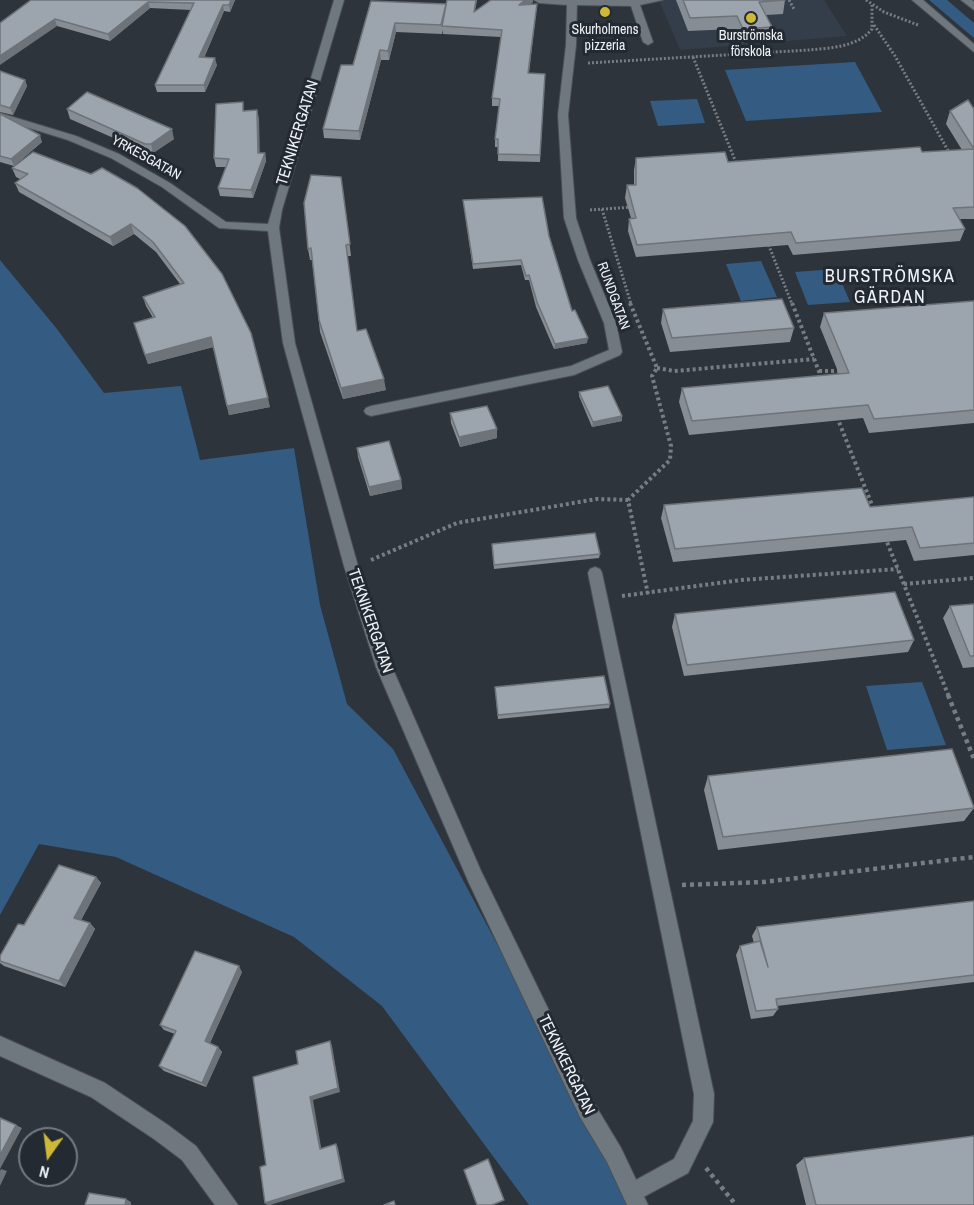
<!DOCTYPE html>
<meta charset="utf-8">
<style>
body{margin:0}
#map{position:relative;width:974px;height:1205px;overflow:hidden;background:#2e343b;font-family:"Archivo Narrow",sans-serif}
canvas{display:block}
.north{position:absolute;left:18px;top:1127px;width:60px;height:60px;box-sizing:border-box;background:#242a31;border:2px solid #757a81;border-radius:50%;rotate:194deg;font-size:16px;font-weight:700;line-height:24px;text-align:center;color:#eff3f8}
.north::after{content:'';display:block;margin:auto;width:21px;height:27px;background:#ceb837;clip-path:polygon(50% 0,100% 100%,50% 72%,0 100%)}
</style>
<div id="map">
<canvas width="974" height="1205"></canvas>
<div class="north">N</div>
</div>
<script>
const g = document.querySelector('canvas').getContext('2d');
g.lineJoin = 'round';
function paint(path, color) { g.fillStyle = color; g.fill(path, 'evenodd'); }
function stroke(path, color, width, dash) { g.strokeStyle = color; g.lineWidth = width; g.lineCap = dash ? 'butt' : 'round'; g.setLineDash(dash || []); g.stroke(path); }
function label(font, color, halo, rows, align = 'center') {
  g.font = font + ' "Archivo Narrow",sans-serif'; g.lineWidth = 6; g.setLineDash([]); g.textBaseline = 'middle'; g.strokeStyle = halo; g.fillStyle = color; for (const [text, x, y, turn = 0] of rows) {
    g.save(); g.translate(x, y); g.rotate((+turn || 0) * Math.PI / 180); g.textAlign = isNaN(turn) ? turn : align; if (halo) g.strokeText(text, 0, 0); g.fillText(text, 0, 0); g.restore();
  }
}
const built = new Path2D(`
 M659 0H824L847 36 680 50Z`);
const green = new Path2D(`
 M929 0H947L974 23V38Z
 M855 62 882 112 746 121 725 70Z
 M697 99 705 123 658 126 650 101Z
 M0 260 57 329 104 393 181 386 200 460 294 448 320 605 347 704 393 749 608 1152 639 1205H529L382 1006 294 937 116 857 39 844 0 915Z
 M761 261 777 297 741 301 726 264Z
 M836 269 850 302 808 305 795 272Z
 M922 682 946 745 887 750 866 686Z`);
const pathFar2 = new Path2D(`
 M789 0 794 9
 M866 0 884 12 918 25
 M874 25 895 56 950 154
 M693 57 737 165
 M588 63 809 50C830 48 858 47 872 29V5
 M602 209 631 304
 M590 210 633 207
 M767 241 792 304`);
const pathFar1 = new Path2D(`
 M630 303 657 368 652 376 671 446 670 460 628 500 648 594
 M792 303 822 379
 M657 368 674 371 814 359
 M819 371H842
 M837 417 874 510
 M885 537 949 697
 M371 560 457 523 597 499 628 500
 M904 584 974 578
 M622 596 741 580 898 569`);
const path = new Path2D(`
 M948 695 974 759
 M682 885 764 882 974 857
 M706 1168 736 1205`);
const lane = new Path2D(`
 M569 0H663L640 5 653 42 648 45 643 42 631 6 572 5 569 4Z
 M595 567 600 569 602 573 714 1094 713 1122 688 1173 632 1203 625 1200 622 1193 625 1186 674 1159 693 1121 694 1094 588 573 590 569Z`);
const street = new Path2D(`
 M334 0H344L282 210 279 228 295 343 358 566 392 667 481 871 594 1103 621 1148 648 1205H627L607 1162 580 1117 469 883 376 667 344 566 283 343 268 231 219 228 162 187 111 158 68 140 0 119V113L76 136 119 154 170 183 226 222 268 224Z
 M534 0H577L576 45 568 115 576 218 590 260 616 323 622 352 620 355 574 375 371 416 366 414 364 411 366 408 371 406 571 366 609 350 604 323 578 260 564 218 558 115 566 45 567 5 539 3Z
 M912 0H923L974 44V52Z
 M0 1036 105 1083 168 1125 196 1146 238 1205H215L182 1160 154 1139 91 1097 0 1056Z`);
const secondary = new Path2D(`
 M961 0H972L974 2V10Z`);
const wall = new Path2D(`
 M31 0H235L230 12 224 11 204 58 217 65 205 92H157L155 85 191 10 150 8 110 41 57 26Z
 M447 0H477L475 11 491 0H533V2L529 5 537 4 529 73 545 74 540 162 498 161V147H495V139L499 106H492V98L501 37 443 34 442 30V34L396 32 389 60H381L360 140 324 138 323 129 353 65 371 1 446 7Z
 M676 0H785L783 14 766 15 772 27 770 40 741 43 734 29 688 31Z
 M0 71 25 80 27 86 13 115 0 112Z
 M67 109 174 139 153 153H148L70 119Z
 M974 109V219H960L965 229 960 241 793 255 788 245 636 257 628 231 629 219 631 218 625 198 627 185H634V170L636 158 728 162 962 150 946 124 950 111Z
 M244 111 259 118V153H265L266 161 253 198 220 196 218 188 226 167H216L214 158Z
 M0 114 42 142 14 166 0 162Z
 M12 168 91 174 137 188 270 407 229 415 213 347 148 364 134 323 153 318 146 306 143 297 180 284 156 252 134 234 113 246 19 192 15 183 20 179 16 177Z
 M341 177 351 256H347L357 331 386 390 343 399 320 332 312 260H310L308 249Z
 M463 200 549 236 572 311 587 343 554 349 536 307 529 280H525L521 265 473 269Z
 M974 301V423L869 433 863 418 689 435 679 402 682 388 839 374 820 327 824 313Z
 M663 309 794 328 790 342 670 352 661 323Z
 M579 392 622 421 592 427 579 396Z
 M450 413 497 429V438L460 447 451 423Z
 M357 448 401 480 402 489 370 496 358 457Z
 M974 497V555L914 561 906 540 673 562 661 518 664 505 870 507Z
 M492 544 600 554 599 558 494 569Z
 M974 604V667L963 668 943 618 950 606Z
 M675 614 914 640 908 652 684 676 672 627Z
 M495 687 610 704 609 708 498 719Z
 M708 776 974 806V808L964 821 718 850 704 790Z
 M96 877 101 883 81 920 90 923 95 929 65 987 4 966 0 963V956L24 925Z
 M974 901V982L777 1006 778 1009 773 1016 751 1019 736 955 740 946 754 943 752 936 757 927Z
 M242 972 210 1043 218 1047 222 1052 206 1087 164 1071 159 1066 175 1034 164 1030 160 1025Z
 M804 1158 974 1205H806L796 1165Z`);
const shadedWall = new Path2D(`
 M231 0H235L230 12 229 5Z
 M525 0H533V2L519 13V5Z
 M148 2 150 8 110 41 108 34Z
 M223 5 224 11 201 64 199 57Z
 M55 19 57 26 0 65V56Z
 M395 23 396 32 389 60 388 51Z
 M380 50 381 60 360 140 359 131Z
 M215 58 217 65 205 92 204 85Z
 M25 80 27 86 13 115 10 108Z
 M257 110 259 118 260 161 258 153Z
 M172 129 174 139 153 153 151 144Z
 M40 135 42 142 14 166 11 159Z
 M265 153 266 161 253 198 251 190Z
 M131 224 134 234 113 246 110 237Z
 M211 337 214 347 148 364 145 355Z
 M588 338 587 343 554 349 555 344Z
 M384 379 386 390 343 399 341 388Z
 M268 398 270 407 229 415 227 406Z
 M622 416V421L592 427 593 422Z
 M497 429V438L460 447 459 437Z
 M401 480 402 489 370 496 369 487Z
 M96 877 101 883 79 924 74 918Z
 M90 923 95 929 65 987 59 981Z
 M239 966 242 972 208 1046 205 1041Z
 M330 1041 332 1046 340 1092 313 1100 322 1153 320 1149 310 1097Z
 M218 1047 222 1052 206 1087 202 1083Z
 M16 1125 22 1128 0 1169V1155Z
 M336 1144 338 1148 345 1182 270 1205H267L265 1203Z
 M1 1169 7 1171 0 1186V1171Z
 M126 1199 131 1202V1205H125Z`);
const building = new Path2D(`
 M31 0H231L229 5H223L199 57 215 58 204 85H155L194 3 148 2 108 34 55 19 0 56V23Z
 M447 0H476L474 12 491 0H525L519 5 537 4 528 73 545 74 540 155 498 154V139H495L500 99 492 98 502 30 442 26Z
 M683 0H785L759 2 772 27 743 29 737 16 690 18Z
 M371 1 446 4 441 25 395 23 388 51 380 50 359 131 323 129 341 65H353Z
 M0 71 25 80 10 108 0 105Z
 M87 92 172 129 151 144H145L67 109Z
 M968 100 974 109V149L950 111Z
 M243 102V111L257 110 258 153H265L251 190 218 188 229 159 214 158 216 104Z
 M0 114 40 135 11 159 0 156Z
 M920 147 922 152 974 149V207L953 208 965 229 796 243 791 232 637 245 629 219 636 218 627 185H636V158L725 152 728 162Z
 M33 152 91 174 102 168 137 188 185 226 222 274 251 333 268 398 227 406 211 337 145 355 134 323 155 317 143 297 184 283 153 242 131 224 110 237 15 183 28 174 12 168Z
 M311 175 341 177 350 244 346 245 357 331 366 329 384 379 341 388 319 320 311 248 308 249 304 203Z
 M542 197 549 236 572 311 575 310 588 338 555 344 537 302 529 275 526 276 521 260 473 264 463 200Z
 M782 299 794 328 672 338 663 309Z
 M974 301V410L874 419 868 405 692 421 682 388 849 373 824 313Z
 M608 386 622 416 593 422 579 392Z
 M487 406 497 429 459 437 450 413Z
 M389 441 401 480 369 487 357 448Z
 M862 488 870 507 974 497V543L920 548 912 527 675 549 664 505Z
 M595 533 600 554 494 565 492 544Z
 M895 592 914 640 687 665 675 614Z
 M974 604V656H970L950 606Z
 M604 676 610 704 498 715 495 687Z
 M952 749 974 808 723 837 708 776Z
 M59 865 96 877 74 918 90 923 59 981 0 961V956L18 924 24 925Z
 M974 901V975L776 999 778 1009 756 1011 740 946 760 941 768 967 757 927Z
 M195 951 239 966 205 1041 218 1047 202 1083 159 1066 176 1031 160 1025Z
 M330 1041 338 1088 310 1097 320 1149 336 1144 343 1179 265 1203 260 1167 266 1165 253 1077 298 1064 296 1051Z
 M0 1118 16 1125 0 1155Z
 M974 1136V1205H816L804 1158Z
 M488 1159 504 1200 492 1205H477L464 1170Z
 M89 1193 126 1199 125 1205H85Z
 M394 1201 395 1205H384Z`);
const markers = [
 [605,12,6,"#ceb837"],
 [751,18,6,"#ceb837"]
];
const farPoinames = [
 ["Skurholmens",605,30],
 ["pizzeria",605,46],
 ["Burströmska",751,36],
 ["förskola",751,52]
];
const farStreetnames = [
 ["YRKESGATAN",146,158,29],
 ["RUNDGATAN",613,296,70]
];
const streetNames = [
 ["TEKNIKERGATAN",298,133,-73],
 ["TEKNIKERGATAN",370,621,71],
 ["TEKNIKERGATAN",566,1065,64]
];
const neighbourhoodNames = [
 ["BURSTRÖMSKA",890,277],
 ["GÄRDAN",890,298]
];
paint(built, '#333e4a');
paint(green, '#345c82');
stroke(lane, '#4a5055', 2);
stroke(street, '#4a5055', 2);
stroke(secondary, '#4a5055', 2);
stroke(pathFar2, '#787d83', 3, [2, 2]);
stroke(pathFar1, '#787d83', 4, [3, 3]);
stroke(path, '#787d83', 4.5, [4, 4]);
paint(lane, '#70787f');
paint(street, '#70787f');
paint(secondary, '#70787f');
paint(wall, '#868d95');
paint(shadedWall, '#6d7379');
paint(building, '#9ca4ad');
stroke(building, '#6d7379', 1.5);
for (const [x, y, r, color] of markers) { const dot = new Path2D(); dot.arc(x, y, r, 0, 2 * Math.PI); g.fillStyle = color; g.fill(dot); stroke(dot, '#242a31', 2); }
label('14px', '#eff3f8', '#242a31', farPoinames);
label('14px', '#eff3f8', '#242a31', farStreetnames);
label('16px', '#eff3f8', '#242a31', streetNames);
g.letterSpacing = '1.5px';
label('18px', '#eff3f8', '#242a31', neighbourhoodNames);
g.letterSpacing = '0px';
</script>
